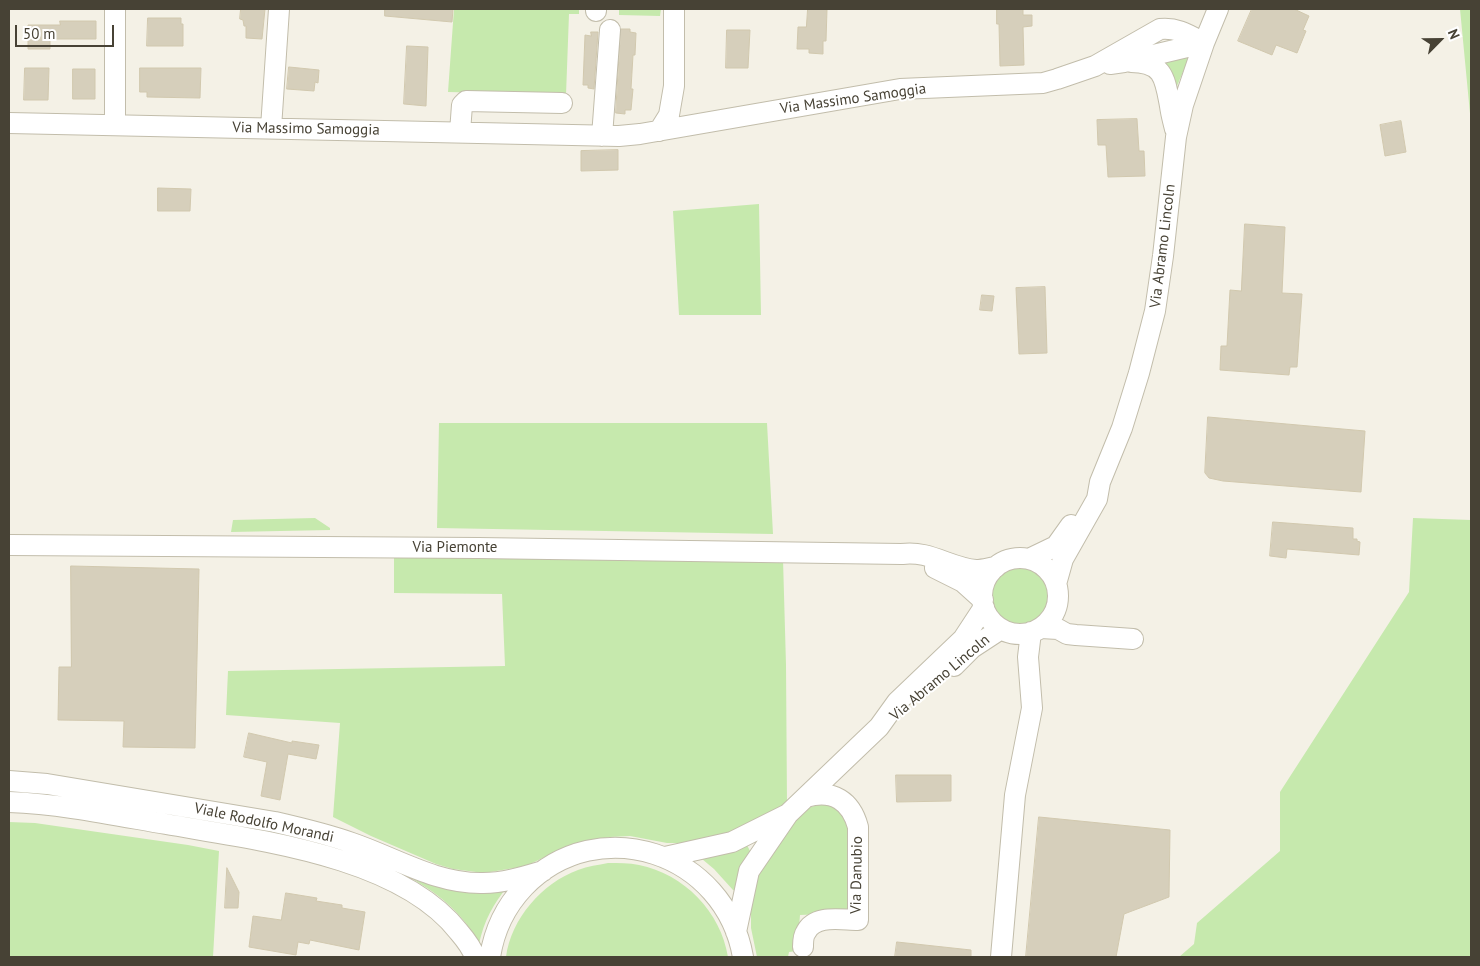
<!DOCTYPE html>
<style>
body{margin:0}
#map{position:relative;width:1480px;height:966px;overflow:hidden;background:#f4f1e6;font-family:"PT Sans",sans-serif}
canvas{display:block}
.frame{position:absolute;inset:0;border:10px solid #474235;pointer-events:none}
.north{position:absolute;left:1415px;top:15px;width:50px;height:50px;-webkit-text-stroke:4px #fff;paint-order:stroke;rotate:67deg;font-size:14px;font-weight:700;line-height:20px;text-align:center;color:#474235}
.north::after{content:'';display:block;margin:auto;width:18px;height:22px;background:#474235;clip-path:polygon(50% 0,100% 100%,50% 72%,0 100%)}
.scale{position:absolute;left:15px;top:25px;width:99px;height:22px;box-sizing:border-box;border:2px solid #474235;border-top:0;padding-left:6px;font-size:15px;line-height:18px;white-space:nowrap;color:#474235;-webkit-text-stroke:4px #fff;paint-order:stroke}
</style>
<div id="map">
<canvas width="1480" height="966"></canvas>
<div class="frame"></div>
<div class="north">N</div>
<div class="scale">50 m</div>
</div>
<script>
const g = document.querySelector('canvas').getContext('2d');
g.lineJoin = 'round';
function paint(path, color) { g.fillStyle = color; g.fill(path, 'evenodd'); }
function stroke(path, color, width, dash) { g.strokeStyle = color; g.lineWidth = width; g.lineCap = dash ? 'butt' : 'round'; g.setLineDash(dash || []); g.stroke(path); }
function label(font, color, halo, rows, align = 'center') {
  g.font = font + ' "PT Sans",sans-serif'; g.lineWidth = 4; g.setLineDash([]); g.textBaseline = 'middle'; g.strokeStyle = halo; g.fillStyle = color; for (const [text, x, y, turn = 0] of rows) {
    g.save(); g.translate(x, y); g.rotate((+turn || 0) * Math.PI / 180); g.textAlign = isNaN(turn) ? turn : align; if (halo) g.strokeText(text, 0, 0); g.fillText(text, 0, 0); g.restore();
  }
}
const green = new Path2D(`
 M454 9H579V14H569L566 95 448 92Z
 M619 9H661L660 16 619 15Z
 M1460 9H1471V124Z
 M1191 53 1177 86 1176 88 1160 59Z
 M759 204 761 315H679L673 211Z
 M439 423H767L773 534 437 528Z
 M315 518 330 528V530L231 532 233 520Z
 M1413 518 1471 520V957H1179L1194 944 1197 923 1280 851V792L1409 592Z
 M394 554 783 559 786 665 787 805 744 830 684 843H667L630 836 610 837 588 841 555 852 526 866 484 873 453 869 436 864 371 836 333 817 340 723 226 715 228 671 505 666 502 594 394 593Z
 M989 596a31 31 0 1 1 62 0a31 31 0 1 1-62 0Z
 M824 803 837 808 845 815 851 830 849 913 800 915 797 951 789 952 788 957H757L751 928V909L760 869 776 839 808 808Z
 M9 822 35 823 188 845 219 851 213 957H9Z
 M747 845 750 851 738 892 733 890 714 869 702 859Z
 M608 863C619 863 629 863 639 865 684 874 721 912 728 957H506C511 919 542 883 578 870 588 866 598 865 608 863Z
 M412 879C431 885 449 892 469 892 482 892 495 888 508 886 493 904 484 921 479 944 464 915 441 895 412 879Z`);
const building = new Path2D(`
 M241 9H265L262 39 246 38V26H244L243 20 240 19Z
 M385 9H453L452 22 385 16Z
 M808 9H827L826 41H823V54L809 53V49H797L798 27H806Z
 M997 9H1023V15H1032V26L1023 27 1024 65 1000 66 999 24H997Z
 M1252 9H1294L1309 16 1303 30 1306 31 1297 53 1276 45 1272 55 1238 41Z
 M148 18H181V24H183V46H147Z
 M60 21H96V39H50V49H28V25H60Z
 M621 29H630V32L636 33 635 55H633L631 89H633L631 110H625V114L616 113Z
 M727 30H750L748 68H726Z
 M591 32H598L594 89 588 88V85H583L585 35 591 36Z
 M407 46 428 47 426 106 404 104Z
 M289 67 319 70 318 83 315 82 314 91 287 89Z
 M25 68H49L48 100H24Z
 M140 68H201L200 98 147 97V92H140Z
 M73 69H95V99H73Z
 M1137 119 1139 151H1144L1145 176 1108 177 1106 145H1098L1097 120Z
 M1401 121 1406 152 1385 156 1380 125Z
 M618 150V170L581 171V151Z
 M158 188 191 189 190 211H158Z
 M1245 224 1285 227 1282 293 1302 294 1297 367H1290L1289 375 1220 370 1221 346H1227L1230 290 1241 291Z
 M1045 287 1047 353 1019 354 1016 288Z
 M982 295 994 296 992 311 980 310Z
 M1208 417 1365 431 1361 492 1223 481 1209 478 1205 473Z
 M1273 522 1353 528V539H1357V541L1360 542 1359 555 1287 549 1286 558 1270 556Z
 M71 566 199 569 195 748 123 747 124 721 58 720 59 667H71Z
 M249 733 292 743V741L319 745 316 759 288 754 280 800 261 796 267 762 244 757Z
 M896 775H951V801L897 802Z
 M1039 817 1170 830 1169 897 1124 914 1116 957H1026Z
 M227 868 239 892 238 908H225Z
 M286 893 317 898 316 901 342 905V908L365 912 359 950 310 940 309 944 298 942 296 955 249 947 253 916 281 920Z
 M897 942 971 950V957H895Z`);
const minor = new Path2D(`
 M115 9V125
 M596 11V9
 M1131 62C1164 62 1165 79 1170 106 1171 114 1173 121 1175 129
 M1110 64 1124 62 1204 43
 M9 123 619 136 640 134 900 89 1043 83 1057 79 1095 66 1160 29C1177 27 1189 35 1204 43
 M271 128 279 9
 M659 131 669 115 674 86V9
 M460 132 462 105 466 101 562 103
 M602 136 610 30
 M9 545 478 548 902 554C929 550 950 568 976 570 983 570 989 568 996 567
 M982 596a38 38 0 1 1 76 0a38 38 0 1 1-76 0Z
 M1029 559 1056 546 1071 525
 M935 568 963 582 983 600
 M1056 584 1063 559 1097 499 1100 482 1122 428 1139 373 1155 311 1163 256 1176 137 1183 105 1204 43 1218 9
 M1041 628 1058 629 1067 634 1076 635 1133 639
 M954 666 972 648 1001 629
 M9 781 47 784 275 822C301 828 327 834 352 843 396 858 436 884 483 883 504 883 523 877 543 871
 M9 802C62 804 114 815 166 824 257 840 400 856 459 932 465 939 472 948 475 957
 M665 857 732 842 786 815
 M736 932 749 871 788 814 879 727 897 702 963 639 984 607
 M803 947C803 942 803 936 806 932 815 914 841 920 858 920V827C851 801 833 789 806 797
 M490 957C494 931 506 906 524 887 599 810 725 853 743 957
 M1001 957 1015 795 1032 708 1028 657 1031 632`);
const streetNames = [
 ["Via Massimo Samoggia",853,99,-8],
 ["Via Massimo Samoggia",306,129,1],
 ["Via Abramo Lincoln",1163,246,-83],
 ["Via Piemonte",455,548],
 ["Via Abramo Lincoln",940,678,-40],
 ["Viale Rodolfo Morandi",264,823,12],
 ["Via Danubio",857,875,-89]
];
paint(green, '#c6e9ad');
paint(building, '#d6cfbb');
stroke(building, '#d1c8ae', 1);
stroke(minor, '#c2bdab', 22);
stroke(minor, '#fff', 20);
label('15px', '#474235', '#fff', streetNames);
</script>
